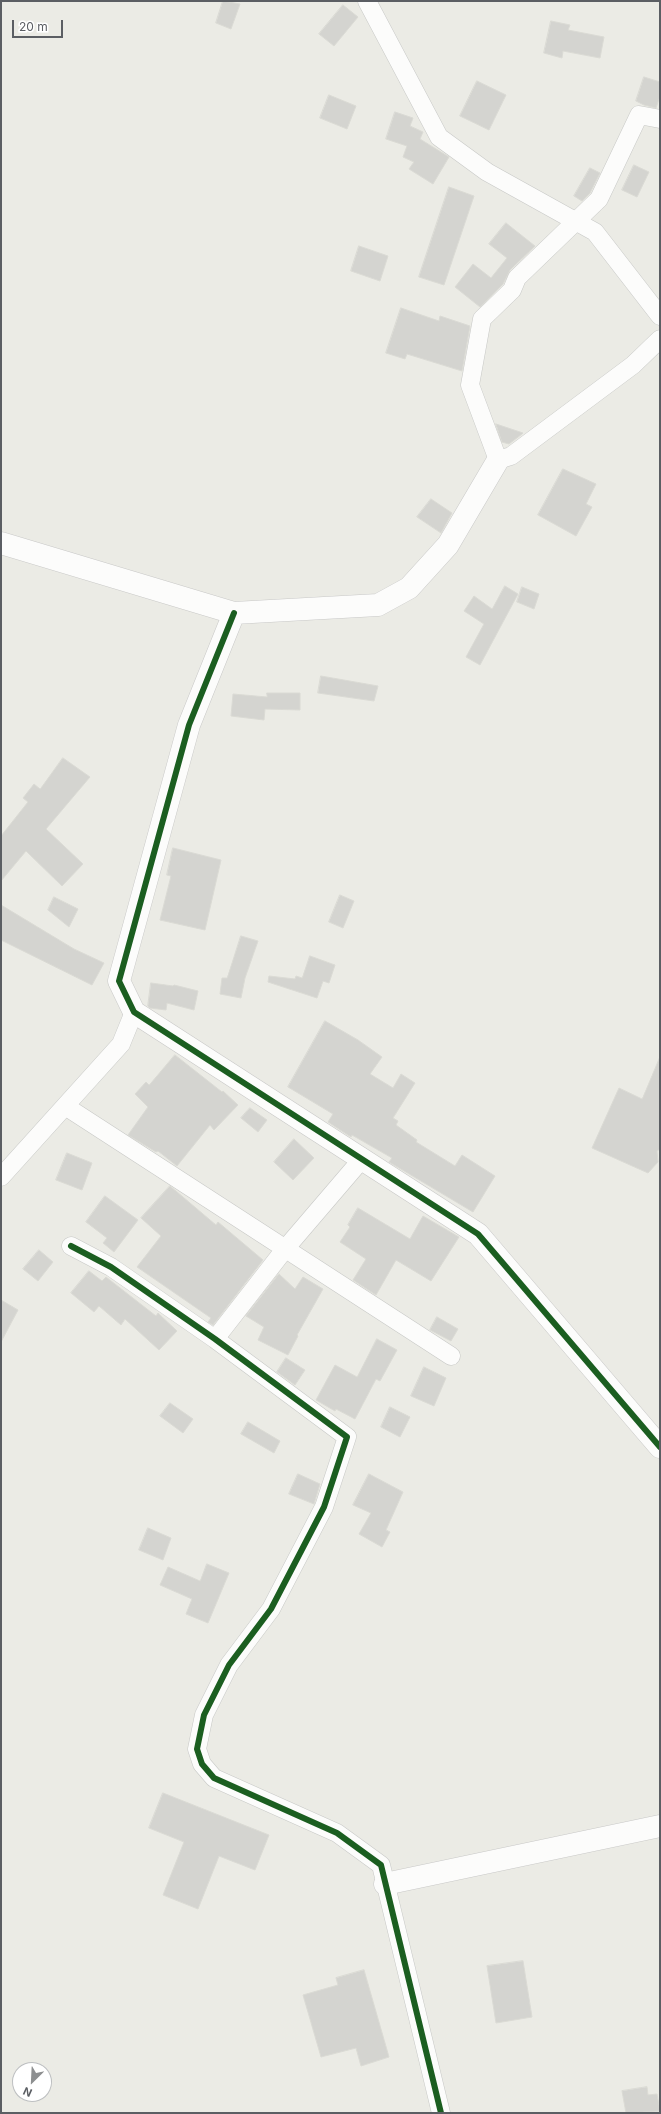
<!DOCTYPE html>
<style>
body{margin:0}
#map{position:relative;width:661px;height:2114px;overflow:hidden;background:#ebebe5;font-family:Inter,sans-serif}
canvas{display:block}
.frame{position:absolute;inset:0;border:2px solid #5b5e63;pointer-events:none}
.north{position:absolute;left:12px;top:2062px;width:40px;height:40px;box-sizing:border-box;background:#fff;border:1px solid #bdbfc1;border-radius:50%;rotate:204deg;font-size:11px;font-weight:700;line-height:16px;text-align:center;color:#5b5e63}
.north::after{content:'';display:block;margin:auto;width:14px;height:18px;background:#8d8f90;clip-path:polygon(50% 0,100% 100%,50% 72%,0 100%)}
.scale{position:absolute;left:12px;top:20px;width:51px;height:18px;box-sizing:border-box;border:2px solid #5b5e63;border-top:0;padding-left:5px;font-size:12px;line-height:14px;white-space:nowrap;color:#5b5e63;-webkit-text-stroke:3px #fff;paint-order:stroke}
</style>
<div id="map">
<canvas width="661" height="2114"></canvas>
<div class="frame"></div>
<div class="north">N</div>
<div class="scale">20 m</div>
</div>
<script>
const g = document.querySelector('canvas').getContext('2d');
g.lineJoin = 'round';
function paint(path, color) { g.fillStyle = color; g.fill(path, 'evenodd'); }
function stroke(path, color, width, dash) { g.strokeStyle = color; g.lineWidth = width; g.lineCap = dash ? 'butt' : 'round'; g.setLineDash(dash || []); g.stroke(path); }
const building = new Path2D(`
 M223 1 240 4 231 29 216 23Z
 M343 5 358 17 334 46 319 34Z
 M551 21 570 25 568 30 604 37 600 58 563 51 562 58 544 53Z
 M644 77 660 82V96L656 108 644 105 636 101Z
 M477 81 506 95 489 130 460 116Z
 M329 95 356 106 347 129 320 118Z
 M395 112 413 118 410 126 423 132 420 139 449 157 433 184 409 169 414 162 403 157 407 146 386 139Z
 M634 165 649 172 637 197 622 190Z
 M590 168 600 173 590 193 582 201 574 196Z
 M449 187 474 196 444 285 419 277Z
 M506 223 535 246 510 270 503 284 480 307 455 287 473 264 491 278 507 258 489 244Z
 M359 246 388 256 380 281 351 271Z
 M401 308 439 321 440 316 470 326 462 371 407 354 405 359 386 353Z
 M496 424 523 433 522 434 509 444 502 442Z
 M563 469 596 484 586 504 592 507 576 536 538 515Z
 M431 499 452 513 441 533 417 517Z
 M505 586 518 594 480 665 466 657 484 624 464 611 474 596 492 609Z
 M522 587 539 594 534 609 517 602Z
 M321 676 378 686 374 701 318 693Z
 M267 693H300V710L265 709 264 720 231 716 233 694 267 697Z
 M63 758 90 777 46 829 83 864 62 886 26 851 1 881V836L28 802 23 798 34 784 40 789Z
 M173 848 221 860 205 930 160 920 171 876 167 875Z
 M340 895 354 901 343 928 329 922Z
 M54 897 78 909 69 927 48 910Z
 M1 905 74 949 104 963 92 985 1 940Z
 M241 936 258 941 245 978 241 998 220 994 222 978H227Z
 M310 956 335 965 329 983 323 981 317 998 268 982 269 976 295 979 296 976 302 978Z
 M151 983 173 986 174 985 198 991 194 1010 167 1003 166 1010 150 1008 148 1006Z
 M325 1021 358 1040 382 1057 370 1074 393 1088 401 1074 415 1083 393 1118 398 1121 396 1125 417 1140 416 1142 455 1166 462 1155 495 1176 473 1212 389 1162 392 1158 352 1135 351 1137 328 1122 333 1114 288 1087Z
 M175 1055 222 1092 223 1091 238 1105 214 1130 210 1125 177 1166 158 1151 156 1152 128 1135 148 1107 135 1094 146 1082 149 1085Z
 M660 1057V1149L657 1151 658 1162 648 1173 592 1148 619 1088 642 1099Z
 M250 1108 267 1120 258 1132 241 1118Z
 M294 1139 314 1158 293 1180 274 1162Z
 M67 1153 92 1163 82 1190 56 1180Z
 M170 1186 216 1225 218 1222 263 1260 213 1325 208 1322 211 1318 137 1267 161 1236 141 1218Z
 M105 1196 138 1220 114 1252 103 1243 107 1238 86 1222Z
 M358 1208 410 1239 423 1216 459 1237 431 1281 396 1260 376 1295 353 1280 366 1259 340 1242 350 1227 348 1225Z
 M39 1250 53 1262 38 1281 23 1269Z
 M89 1271 102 1281 106 1277 156 1316 158 1313 177 1331 159 1350 125 1319 121 1325 99 1306 94 1312 71 1293Z
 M279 1274 295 1289 303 1277 323 1289 297 1335 298 1336 288 1355 258 1340 264 1327 246 1316Z
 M1 1300 18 1310 1 1342Z
 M437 1317 458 1329 451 1341 430 1330Z
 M377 1339 397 1350 380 1381 376 1379 355 1419 336 1409 335 1411 316 1400 335 1365 357 1377Z
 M286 1358 305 1370 295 1385 277 1372Z
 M424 1367 446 1378 434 1406 411 1396Z
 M170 1403 193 1419 183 1433 160 1416Z
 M390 1407 410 1417 400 1437 381 1427Z
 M248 1422 280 1441 274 1453 241 1434Z
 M298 1474 320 1484 314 1504 289 1494Z
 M369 1474 403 1492 386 1530 390 1532 382 1547 359 1534 371 1513 353 1505Z
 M148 1528 171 1538 163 1560 139 1550Z
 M207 1564 229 1573 208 1623 186 1614 192 1599 160 1585 168 1567 200 1581Z
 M163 1793 269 1835 255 1870 219 1856 198 1909 163 1895 184 1842 149 1828Z
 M523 1961 532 2017 496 2023 487 1966Z
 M364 1970 389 2057 361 2066 356 2048 321 2057 303 1995 338 1985 336 1978Z
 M647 2087 648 2095 657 2094 660 2111 626 2113 622 2091Z`);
const street = new Path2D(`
 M367 1 439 137 487 172 595 232 660 316
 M660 119 639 115 599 199 517 278 512 290 482 319 470 385 498 460 511 456 633 365 660 339
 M65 1106 451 1356
 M1 1177 121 1044 134 1012
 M71 1246 111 1267 215 1339 347 1437 324 1507 271 1609 229 1665 204 1715 197 1749 202 1764 214 1778 337 1833 381 1865 441 2113
 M215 1339 285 1249 362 1159`);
const secondary = new Path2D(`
 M1 543 234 613 378 605 409 588 448 545 498 460
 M234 613 189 725 119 981 134 1012 478 1234 660 1447
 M385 1884 660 1826`);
const cycleway = new Path2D(`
 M234 613 189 725 119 981 134 1012 478 1234 660 1447
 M71 1246 111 1267 215 1339 347 1437 324 1507 271 1609 229 1665 204 1715 197 1749 202 1764 214 1778 337 1833 381 1865 441 2113`);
paint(building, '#d4d4d0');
stroke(building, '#dadad4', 1);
stroke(street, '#c7c8c6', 19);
stroke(secondary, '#c8c8c7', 23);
stroke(street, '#fcfcfb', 18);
stroke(secondary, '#fcfcfb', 22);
stroke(cycleway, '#1b5e20', 6);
</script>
